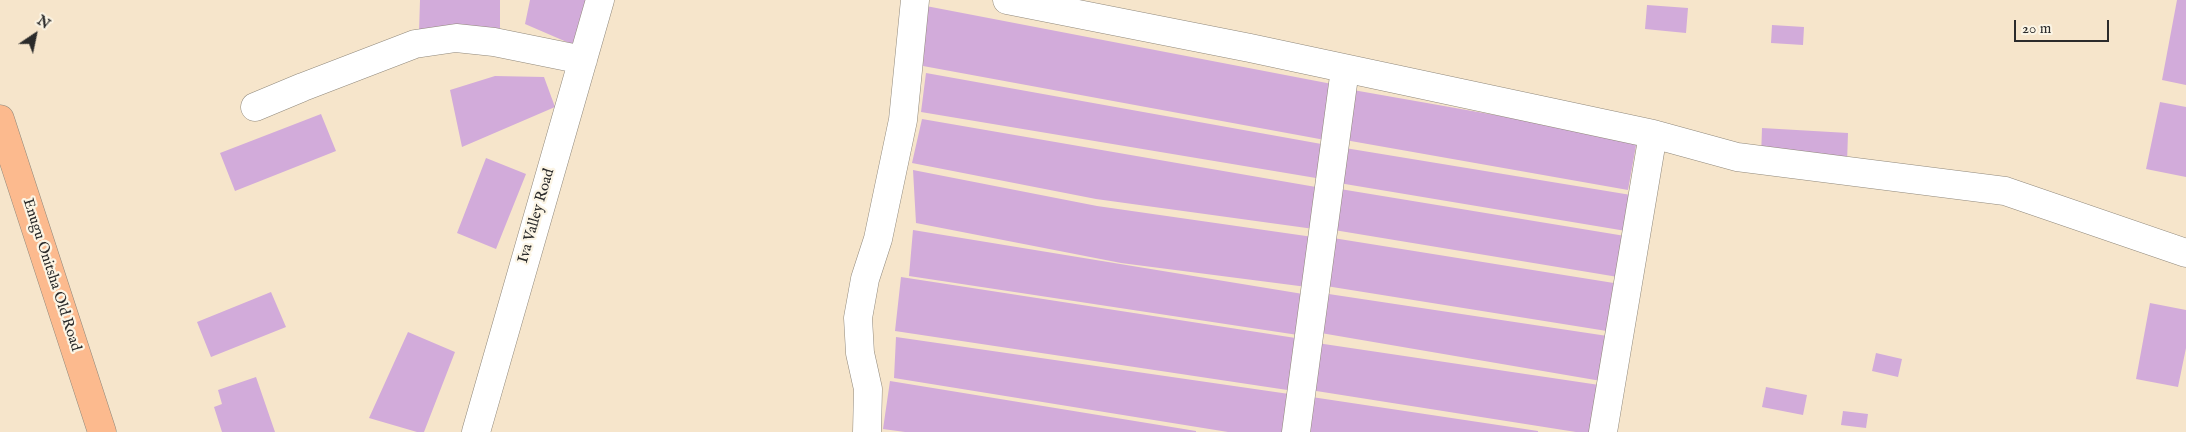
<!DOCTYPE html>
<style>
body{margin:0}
#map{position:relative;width:2186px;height:432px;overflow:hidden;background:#f6e5cb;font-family:"IM FELL English",serif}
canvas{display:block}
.north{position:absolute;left:10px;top:10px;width:50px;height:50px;-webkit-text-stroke:4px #fcf5e5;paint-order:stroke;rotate:34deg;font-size:14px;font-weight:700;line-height:20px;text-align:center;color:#2b2b2b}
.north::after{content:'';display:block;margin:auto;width:18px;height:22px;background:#2b2b2b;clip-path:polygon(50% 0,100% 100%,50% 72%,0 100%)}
.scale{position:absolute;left:2014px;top:20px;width:95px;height:22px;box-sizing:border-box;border:2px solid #2b2b2b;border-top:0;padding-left:6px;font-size:15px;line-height:18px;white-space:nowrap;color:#2b2b2b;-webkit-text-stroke:4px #fcf5e5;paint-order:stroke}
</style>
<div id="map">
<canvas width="2186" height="432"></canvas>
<div class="north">N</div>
<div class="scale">20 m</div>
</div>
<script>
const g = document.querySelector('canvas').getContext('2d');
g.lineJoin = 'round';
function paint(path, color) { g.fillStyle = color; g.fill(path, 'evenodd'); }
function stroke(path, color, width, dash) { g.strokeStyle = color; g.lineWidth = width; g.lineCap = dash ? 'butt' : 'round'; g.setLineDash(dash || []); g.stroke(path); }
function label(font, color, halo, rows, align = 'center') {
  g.font = font + ' "IM FELL English",serif'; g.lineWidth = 4.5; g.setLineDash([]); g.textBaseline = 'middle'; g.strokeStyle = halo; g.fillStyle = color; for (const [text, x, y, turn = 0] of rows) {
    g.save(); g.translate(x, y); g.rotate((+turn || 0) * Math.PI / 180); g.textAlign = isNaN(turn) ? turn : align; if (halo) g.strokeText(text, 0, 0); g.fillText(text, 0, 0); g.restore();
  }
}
const building = new Path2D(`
 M420 0H500V36L419 33Z
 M530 0H590L576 46 525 24Z
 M2177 0H2186V85L2162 80Z
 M1647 5 1688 8 1686 33 1645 29Z
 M926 6 1332 84 1325 140 923 66Z
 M1772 25 1804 27 1803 45 1771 43Z
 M926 73 1327 145 1322 179 921 112Z
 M495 76 544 77 555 107 462 147 450 90Z
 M1353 90 1637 140 1628 190 1345 140Z
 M2160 102 2186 107V177L2146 169Z
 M321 114 336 151 235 191 220 153Z
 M922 119 1316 187 1314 229 1096 199 912 163Z
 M1762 128 1848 133 1847 163 1761 158Z
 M1345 148 1631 195 1626 231 1339 183Z
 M486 158 526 174 496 249 457 233Z
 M913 170 1097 206 1313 237 1307 287 1121 263 916 223Z
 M1340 189 1625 236 1618 277 1334 230Z
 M913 230 1303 294 1298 335 909 276Z
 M1333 238 1620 284 1613 332 1326 286Z
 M901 277 1302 339 1294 391 895 331Z
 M271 292 286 327 211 357 197 322Z
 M1322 293 1614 337 1607 382 1315 332Z
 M2150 303 2186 310V348L2178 387 2136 379Z
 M408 332 455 352 424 432H417L369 418Z
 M896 337 1296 395 1288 432H1228L894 378Z
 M1317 343 1606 386 1599 432H1576L1310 390Z
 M1876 353 1902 359 1898 377 1872 371Z
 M256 377 275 432H222L214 407 222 404 218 390Z
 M890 381 1196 431V432H905L883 429Z
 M1766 387 1807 395 1803 415 1762 407Z
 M1305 396 1538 431V432H1300Z
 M1843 411 1868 414 1866 428 1841 425Z`);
const minor = new Path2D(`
 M1007 0 1250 48 1653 134 1737 157 2005 191 2186 253
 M255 107 303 87 415 44 456 38 494 42 583 60
 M476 432 600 0
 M867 432 868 389 860 353 858 318 865 279 878 239 903 120 915 0
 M1296 432 1345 69
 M1603 432 1653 134`);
const major = new Path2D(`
 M0 119 102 432`);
const streetNames = [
 ["Iva Valley Road",537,216,-74],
 ["Enugu Onitsha Old Road",51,275,72]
];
paint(building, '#d2abda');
stroke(minor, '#90887b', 29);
stroke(major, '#90887b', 29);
stroke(minor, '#fff', 28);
stroke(major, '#fcba8e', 28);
label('15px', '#2b2b2b', '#fcf5e5', streetNames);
</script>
